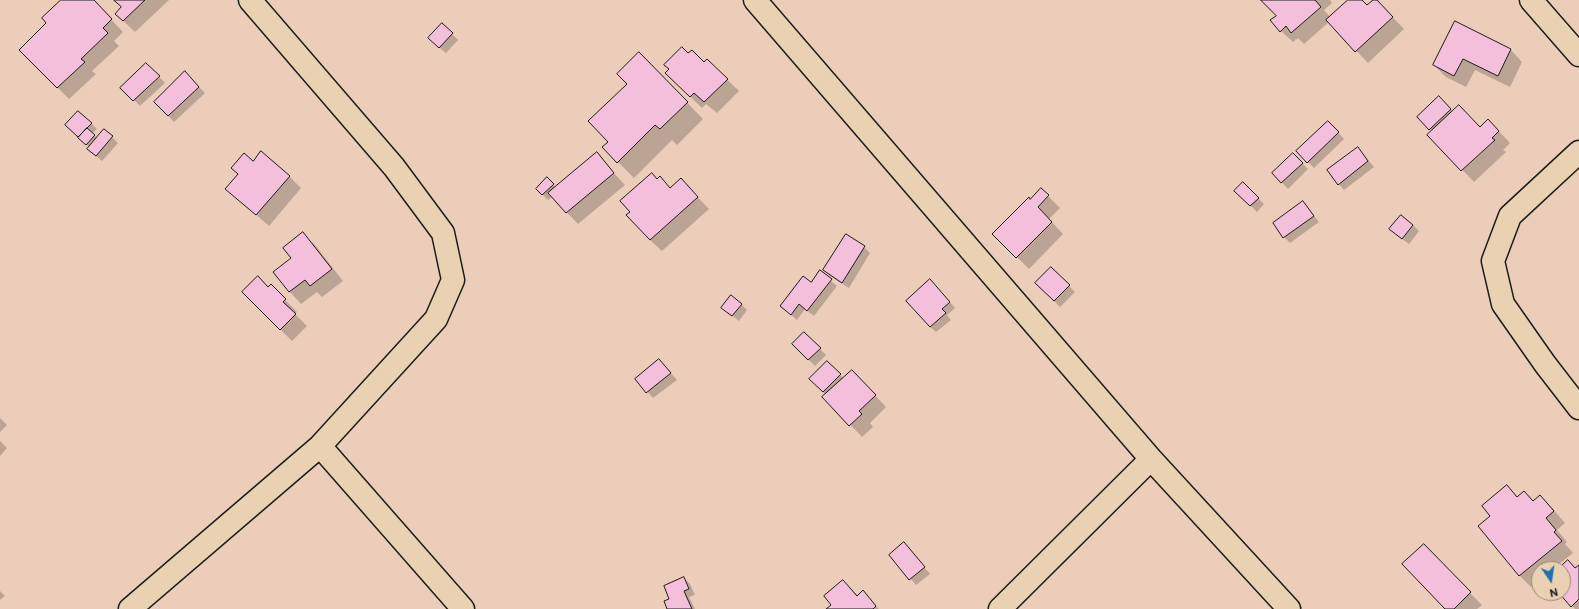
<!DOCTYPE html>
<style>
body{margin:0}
#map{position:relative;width:1579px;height:609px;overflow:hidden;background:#eccdba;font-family:"Balsamiq Sans",sans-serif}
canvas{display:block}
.north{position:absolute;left:1531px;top:561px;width:40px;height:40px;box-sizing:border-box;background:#ead1b2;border:1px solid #988976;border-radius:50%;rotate:167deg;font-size:11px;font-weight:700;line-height:16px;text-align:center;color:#1c1c1c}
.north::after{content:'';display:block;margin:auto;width:14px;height:18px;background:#1f6fb2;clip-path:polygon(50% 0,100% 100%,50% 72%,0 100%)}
</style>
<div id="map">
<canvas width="1579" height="609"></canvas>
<div class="north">N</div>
</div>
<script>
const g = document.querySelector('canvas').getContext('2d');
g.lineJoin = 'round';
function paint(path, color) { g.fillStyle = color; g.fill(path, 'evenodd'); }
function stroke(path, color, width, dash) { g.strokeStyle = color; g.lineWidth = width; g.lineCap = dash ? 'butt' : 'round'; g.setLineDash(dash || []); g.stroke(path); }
const shadow = new Path2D(`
 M62 0H93L123 32 114 41 119 46 92 71 96 74 69 99 20 50 48 23Z
 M116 0H169L135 32 116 14 122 7Z
 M1262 0H1330L1332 3 1324 10 1330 17 1349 0H1361L1367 6 1376 0 1404 29 1368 63 1329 22 1304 44 1298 38 1293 42 1281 31 1277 16Z
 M1455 22 1511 50 1522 62 1510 87 1475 70 1466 87 1446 77 1434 65Z
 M442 24 458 40 446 53 435 44Z
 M688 55 704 63 707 60 739 91 717 113 706 104 702 108 666 73Z
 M146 64 165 83 140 106 122 88Z
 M655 70 703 119 677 145 672 140 634 178 604 148 610 142Z
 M185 73 205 93 174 122 155 102Z
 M1439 98 1453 112 1480 128 1488 120 1510 143 1503 150 1506 152 1474 182 1429 135 1433 131 1418 117Z
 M1328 122 1344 139 1314 168 1297 151Z
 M91 123 97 129 92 134 97 138 104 130 118 143 102 161 88 149 89 147 66 125Z
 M1358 148 1374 167 1344 190 1339 184Z
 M596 154 625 185 578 224 552 197 548 200 537 189 547 178 556 188Z
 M1293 154 1308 169 1288 189 1273 173Z
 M253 162 289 176 301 188 269 226 227 189Z
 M660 178 671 189 681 180 709 209 662 251 650 240 657 180Z
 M1243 184 1264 204 1257 212 1236 191Z
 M1041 189 1060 208 1049 219 1063 234 1029 269 994 234Z
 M1303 202 1319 222 1290 243 1284 237Z
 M1413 225 1419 231 1409 244 1397 235Z
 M303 234 315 245 343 281 322 297 317 292 301 304 290 292 274 272 293 258Z
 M846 236 864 247 870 253 849 288 830 276 824 270Z
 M1051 268 1075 292 1060 307 1036 283Z
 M820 272 837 286 814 316 805 309 797 320 781 306 811 283Z
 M271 286 297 312 295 314 307 326 292 341 243 292 268 288Z
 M936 286 955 308 947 315 951 320 936 332 930 327Z
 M741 304 747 310 739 321 729 313Z
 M804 333 826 355 815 366 793 344Z
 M659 360 677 380 653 398 636 379Z
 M827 362 843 378 863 383 886 407 870 423 873 427 862 437 824 397 826 395 810 379Z
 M0 418 7 425 0 432Z
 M0 441 7 448 0 456Z
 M1507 487 1518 498 1533 502 1540 496 1552 508 1565 523 1557 530 1567 542 1565 544 1573 553 1553 569H1539V580L1531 587 1519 575 1492 516Z
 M904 544 930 574 916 585 891 555Z
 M1423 546 1482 605 1477 609H1446Z
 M1568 562 1575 569 1579 566V609H1575L1560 593H1563V569H1560Z
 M684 578 690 584 695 595 689 597 695 609H668Z
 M843 581 858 596 863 592 879 609H828L832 605Z
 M0 591 5 596 0 600Z`);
const building = new Path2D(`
 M61 0H94L112 19 103 28 108 33 81 59 85 62 57 88 19 50 46 23 42 18Z
 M114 0H145L123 21 115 14 121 7Z
 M1261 0H1315L1321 7 1291 33 1286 26 1280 32 1270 20 1276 16Z
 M1348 0H1362L1367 5 1373 0H1377L1393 17 1355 52 1326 20Z
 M1455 21 1511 49 1498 76 1463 59 1454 76 1433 65Z
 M442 23 453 33 439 48 428 38Z
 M682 47 688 53 692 50 704 62 707 59 728 79 704 102 694 93 690 97 665 73 669 69 664 65Z
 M639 52 688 102 660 129 655 125 617 163 602 147 608 142 588 121 627 84 617 74Z
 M146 63 160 76 133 101 120 88Z
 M185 71 199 87 168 116 154 102Z
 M1439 96 1451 109 1429 130 1417 117Z
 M1459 105 1480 127 1488 119 1499 131 1492 138 1495 140 1461 171 1427 135Z
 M78 111 92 123 78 137 65 125Z
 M1328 121 1339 132 1307 163 1296 151Z
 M87 128 95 135 86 145 78 138Z
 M104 129 113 136 96 156 87 149Z
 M1358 147 1368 161 1338 185 1327 170Z
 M261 151 290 176 256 215 225 189 238 174 231 168 244 153 253 161Z
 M597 152 614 173 566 213 548 193Z
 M1293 153 1303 163 1281 183 1272 173Z
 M652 173 657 179 660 176 670 188 681 178 698 197 650 240 626 215 630 212 620 201Z
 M547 177 554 184 542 195 536 189Z
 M1243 182 1259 198 1250 206 1234 191Z
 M1041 188 1049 195 1038 207 1052 222 1016 258 992 234 1029 197 1030 199Z
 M1303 201 1314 216 1283 238 1273 223Z
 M1401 215 1413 225 1402 239 1389 229Z
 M303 232 332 269 310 286 305 280 289 292 273 272 291 258 283 248Z
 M846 234 865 246 842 283 823 270Z
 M1051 267 1070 285 1054 301 1035 283Z
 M820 270 832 279 807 311 799 304 791 315 780 306 803 276 811 282Z
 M258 276 268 287 271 284 286 299 283 302 296 314 280 330 242 292Z
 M930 279 950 302 942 309 946 313 930 327 906 301Z
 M731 295 742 304 732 316 721 308Z
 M804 332 821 348 808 360 792 344Z
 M659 359 671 373 646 393 635 379Z
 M827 361 841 374 823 392 809 379Z
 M852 370 876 395 859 411 862 414 849 426 822 397Z
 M1507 485 1517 497 1524 491 1533 501 1540 495 1554 511 1546 518 1556 530 1554 532 1562 541 1519 576 1478 526 1490 516 1482 506Z
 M904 542 925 567 909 580 889 555Z
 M1424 544 1471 592 1454 609H1445L1402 564Z
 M1568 560 1575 568 1579 565V599L1571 607 1559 593H1563V569H1558Z
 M684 577 689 589 684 591 692 609H667L664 601 669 599 664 586Z
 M843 580 857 596 863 590 876 606 873 609H826L831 605 824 596Z`);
const minor = new Path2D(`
 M755 0 1151 459 1289 609
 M1531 0 1579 55
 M1579 152 1510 216 1493 261 1503 304 1545 364 1579 408
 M320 446 463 609
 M130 609 320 446 436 319 453 280 443 233 394 167 250 0
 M1000 609 1151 459`);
paint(shadow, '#0003');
paint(building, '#f3bfdb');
stroke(building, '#1c1c1c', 1);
stroke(minor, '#1c1c1c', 25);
stroke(minor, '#ead1b2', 22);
</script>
